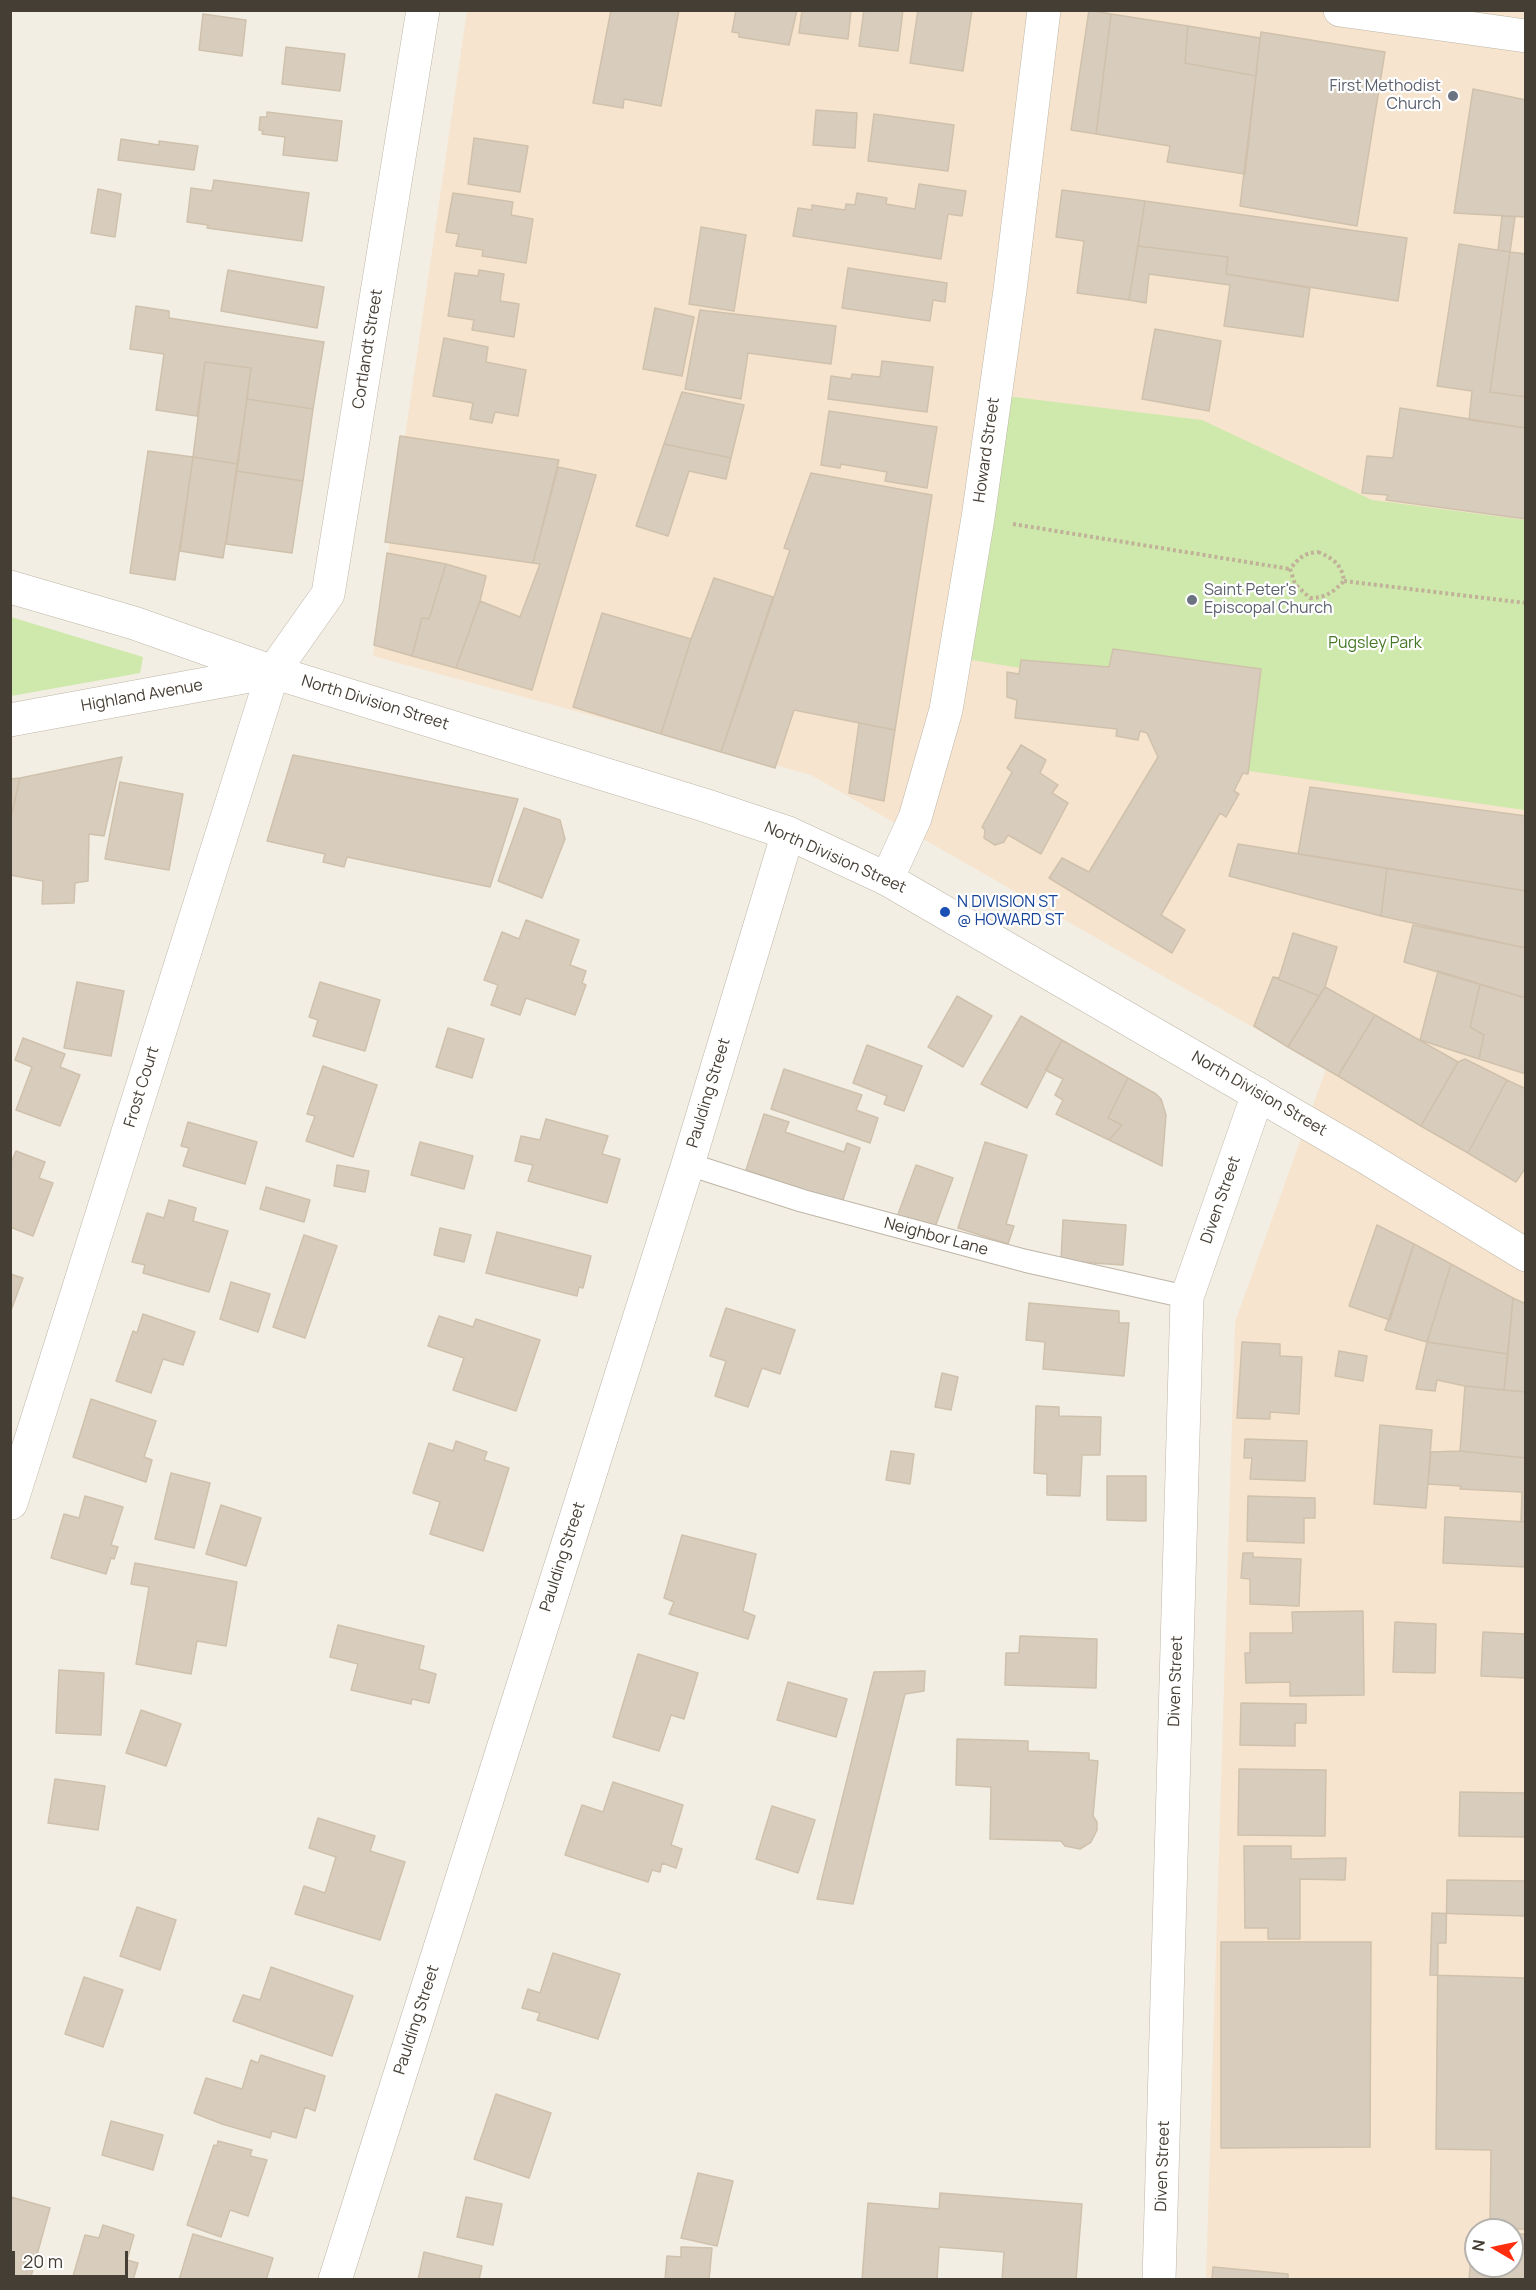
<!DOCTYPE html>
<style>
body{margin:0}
#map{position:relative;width:1536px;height:2290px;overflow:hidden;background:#f3eee4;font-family:Manrope,sans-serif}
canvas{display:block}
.frame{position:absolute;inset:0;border:12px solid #453e34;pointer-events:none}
.north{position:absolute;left:1464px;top:2218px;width:60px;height:60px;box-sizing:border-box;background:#fff;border:2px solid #b5b2ae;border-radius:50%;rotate:279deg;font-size:16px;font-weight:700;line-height:24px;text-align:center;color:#453e34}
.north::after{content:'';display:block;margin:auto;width:21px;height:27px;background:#ff2e0f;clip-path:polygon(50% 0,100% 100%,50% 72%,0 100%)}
.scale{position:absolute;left:12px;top:2251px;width:116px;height:27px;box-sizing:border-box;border:3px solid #453e34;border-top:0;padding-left:8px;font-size:18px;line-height:21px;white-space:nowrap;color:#453e34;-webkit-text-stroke:4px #fff;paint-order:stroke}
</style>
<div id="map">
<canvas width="1536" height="2290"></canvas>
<div class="frame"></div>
<div class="north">N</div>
<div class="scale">20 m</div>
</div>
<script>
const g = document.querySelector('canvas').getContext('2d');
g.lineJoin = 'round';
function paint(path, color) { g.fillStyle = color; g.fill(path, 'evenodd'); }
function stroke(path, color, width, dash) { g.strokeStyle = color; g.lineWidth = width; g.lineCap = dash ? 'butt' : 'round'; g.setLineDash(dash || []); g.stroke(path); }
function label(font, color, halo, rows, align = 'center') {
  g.font = font + ' Manrope,sans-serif'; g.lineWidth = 4.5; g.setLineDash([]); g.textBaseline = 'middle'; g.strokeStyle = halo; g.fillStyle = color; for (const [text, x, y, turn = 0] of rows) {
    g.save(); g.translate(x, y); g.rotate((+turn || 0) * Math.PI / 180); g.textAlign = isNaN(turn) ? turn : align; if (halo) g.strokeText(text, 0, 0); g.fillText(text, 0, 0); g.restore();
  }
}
const commercial = new Path2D(`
 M467 11H1525V2279H1206L1235 1322 1326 1069 811 775 373 656ZM1476 2230H1512V2266H1476Z`);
const green = new Path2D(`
 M1006 396 1202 420 1372 500 1525 520V810L1228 768V702L953 657Z
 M11 617 143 657 140 673 11 696Z`);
const building = new Path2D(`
 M611 10H679L661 106 624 99 623 108 593 103Z
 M736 10H797L789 45 739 37V33L732 32Z
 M802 10H851L848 39 799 33Z
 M864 10H903L898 51 859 46Z
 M918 10H972L963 71 910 63Z
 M1089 10 1111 14 1096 134 1071 130Z
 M203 14 246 20 242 56 199 50Z
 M1111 14 1188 26 1185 63 1256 76 1245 174 1167 162 1170 146 1096 134Z
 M1188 26 1260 38 1256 76 1185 63Z
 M1261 32 1385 52 1357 226 1240 206Z
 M286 47 345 54 340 91 282 84Z
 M1473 89 1526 100V217L1454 213Z
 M816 110 857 113 855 148 813 145Z
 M267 112 342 121 337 161 283 155 285 137 262 134 263 131 259 130 260 117H267Z
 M874 114 954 125 948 171 868 161Z
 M474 138 528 146 520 192 468 184Z
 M121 139 159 145V141L198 146 194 170 118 160Z
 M214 180 309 193 302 241 207 228 208 225 187 222 191 188 212 191Z
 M919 184 966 191 962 216 948 214 941 259 793 236 798 208 812 210V205L845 210 846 204 855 205 857 193 887 198 886 204 915 209Z
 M98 189 121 194 115 237 91 233Z
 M1062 190 1145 201 1129 300 1077 293 1084 241 1056 237Z
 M453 193 513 202 511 215 533 219 526 263 482 256 483 250 456 246 459 234 446 232Z
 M1145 201 1407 238 1398 301 1226 274 1228 257 1138 246Z
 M1502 216 1515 217 1510 252 1498 250Z
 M701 227 746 235 734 311 689 304Z
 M1459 244 1510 252 1490 392 1526 397V428L1469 420 1472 391 1437 386Z
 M1138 246 1228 257 1226 274 1310 288 1303 337 1224 326 1230 285 1149 274 1146 303 1129 300Z
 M1510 252 1526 254V397L1490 392Z
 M848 268 947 283 945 302 933 300 930 321 842 308Z
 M228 270 324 287 317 328 221 311Z
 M479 270 504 274 500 301 519 304 514 337 472 330 474 320 448 316 455 273 478 276Z
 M136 306 169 311V318L324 342 313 409 247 399 251 368 205 362 197 416 156 410 164 354 130 349Z
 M655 308 694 317 682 376 643 369Z
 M700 310 836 326 831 364 748 353 741 399 685 389Z
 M1155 329 1221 341 1209 411 1142 399Z
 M444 338 488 347 486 362 526 370 518 416 495 412 492 423 470 419 473 403 433 396Z
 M882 361 933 367 927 412 828 399 831 376 851 379 852 374 880 377Z
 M205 362 251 368 238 464 193 457Z
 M682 392 744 405 731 458 664 444Z
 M247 399 313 409 303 481 236 471Z
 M1400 408 1526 428V519L1386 500 1388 495 1362 493 1367 456 1393 458Z
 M829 411 937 427 927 488 885 481 887 472 841 464 840 468 821 465Z
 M400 436 559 460 533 563 385 542Z
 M664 444 731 458 726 479 689 471 668 536 636 526Z
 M148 451 193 457 175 580 130 573Z
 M193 457 238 464 223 558 180 551Z
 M558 467 596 475 532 690 456 668 480 601 520 617 540 564 533 563Z
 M236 471 303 481 292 553 226 544Z
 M811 473 932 495 895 730 794 710 775 768 721 752 790 550 784 548Z
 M387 553 446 564 429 619 422 618 412 656 374 645Z
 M446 564 486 576 480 601 456 668 412 656 422 618 429 619Z
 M714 578 773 597 721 752 661 734 691 639Z
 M602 613 691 639 661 734 573 707Z
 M1113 649 1261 669 1248 774 1243 773 1234 791 1239 794 1226 817 1220 813 1161 915 1185 930 1172 953 1049 878 1062 858 1089 872 1158 757 1147 733 1140 731 1138 740 1116 736 1117 729 1015 718 1017 700 1007 697V672L1019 674 1021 660 1109 667Z
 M859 723 895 730 884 801 849 793Z
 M1021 745 1046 760 1040 773 1058 785 1052 793 1068 803 1041 854 1008 835 1004 842 995 845 984 838 985 830 982 827 1012 772 1007 768Z
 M293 755 518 799 490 887 347 857 344 867 323 862 325 854 267 841Z
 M122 757 104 836 89 834 88 881 75 883 74 903 42 904 43 881 10 875V822L20 778Z
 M20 778 10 822V779Z
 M120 782 183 794 169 870 105 859Z
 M1310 787 1526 816V891L1298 854Z
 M524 808 560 820 565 839 542 898 498 881Z
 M1238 844 1387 868 1381 916 1229 876Z
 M1387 868 1526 891V948L1381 916Z
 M526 920 579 940 570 965 586 971 582 983 586 985 575 1015 526 998 520 1015 491 1005 498 985 484 980 502 932 519 939Z
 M1413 925 1526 948V998L1404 962Z
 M1293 933 1337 947 1325 987 1319 996 1273 977 1279 978Z
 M1438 971 1480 984 1470 1027 1484 1035 1479 1059 1420 1040Z
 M1273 977 1319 996 1288 1047 1254 1026Z
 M77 982 124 991 111 1056 64 1048Z
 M320 982 380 1000 365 1051 313 1036 318 1020 309 1017Z
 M1480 984 1526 998V1074L1479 1059 1484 1035 1470 1027Z
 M1325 987 1375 1015 1338 1076 1288 1047Z
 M957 996 992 1016 963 1067 928 1047Z
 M1375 1015 1458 1062 1421 1126 1338 1076Z
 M1021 1016 1062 1040 1027 1108 981 1084Z
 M448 1028 484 1039 472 1078 436 1067Z
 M23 1038 65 1054 60 1067 80 1075 60 1126 16 1110 32 1067 15 1060Z
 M1062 1040 1128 1078 1108 1118 1122 1125 1109 1140 1056 1114 1063 1100 1055 1095 1063 1079 1045 1070Z
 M867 1045 922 1066 904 1111 884 1104 887 1096 853 1083Z
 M1465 1059 1507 1080 1468 1153 1421 1126 1458 1062Z
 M323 1066 377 1085 353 1157 306 1141 315 1116 307 1114Z
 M784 1069 862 1095 856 1110 878 1118 870 1143 771 1109Z
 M1128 1078 1156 1094 1161 1099 1166 1115 1162 1166 1109 1140 1122 1125 1108 1118Z
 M1507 1080 1526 1089V1167L1516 1182 1468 1153Z
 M764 1114 789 1122 785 1132 844 1152 847 1143 860 1148 842 1203 746 1170Z
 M546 1119 608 1136 602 1154 620 1159 607 1203 528 1181 533 1165 515 1161 521 1136 540 1140Z
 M188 1122 257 1142 245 1184 183 1166 189 1148 181 1146Z
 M420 1142 473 1156 464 1189 411 1175Z
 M985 1142 1027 1155 1006 1224 1014 1226 1008 1244 958 1228Z
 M16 1151 45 1162 39 1178 53 1183 33 1236 10 1227V1165Z
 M337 1165 369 1171 365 1192 334 1186Z
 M916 1165 953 1178 934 1230 897 1217Z
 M266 1187 310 1200 304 1222 260 1209Z
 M169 1200 196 1208 193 1221 228 1231 209 1292 143 1273 145 1265 132 1262 147 1213 164 1218Z
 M1063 1220 1126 1225 1123 1265 1061 1261Z
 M1377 1225 1414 1244 1390 1320 1349 1306Z
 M440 1228 471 1235 464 1262 434 1255Z
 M497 1232 591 1256 583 1288 579 1287 577 1296 486 1273Z
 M304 1235 337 1246 305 1338 273 1327Z
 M1414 1244 1451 1264 1427 1342 1385 1330Z
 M1451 1264 1513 1298 1508 1354 1427 1342Z
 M10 1274 23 1278 10 1313Z
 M231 1282 270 1294 258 1332 220 1319Z
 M1513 1298 1526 1304V1392L1504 1390Z
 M1029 1303 1119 1311V1323H1129L1124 1376 1043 1369 1045 1342 1026 1340Z
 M726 1308 795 1330 780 1374 762 1368 748 1407 715 1396 726 1361 710 1356Z
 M143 1314 195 1332 183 1365 163 1359 151 1393 116 1381 133 1331 137 1333Z
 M439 1316 473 1327 476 1319 540 1340 516 1411 453 1390 464 1358 428 1346Z
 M1242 1342 1280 1344V1356L1302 1357 1299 1414 1270 1412V1419L1237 1418Z
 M1427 1342 1508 1354 1504 1390 1465 1386 1437 1380 1435 1391 1416 1389Z
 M1339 1351 1367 1356 1363 1381 1335 1376Z
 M942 1373 958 1377 951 1410 935 1407Z
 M1465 1386 1526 1392V1458L1460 1451Z
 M91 1399 156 1421 144 1457 152 1460 146 1482 73 1457Z
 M1036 1406 1059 1407V1416L1101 1417 1100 1455H1082L1080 1496 1047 1495V1474L1034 1473Z
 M1380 1425 1432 1430 1426 1508 1374 1504Z
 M1245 1439 1307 1441 1305 1481 1250 1479 1252 1458H1244Z
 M456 1441 487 1452 484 1460 509 1468 483 1551 430 1534 440 1502 413 1493 429 1443 453 1451Z
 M891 1451 914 1454 910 1484 886 1480Z
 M1460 1451 1526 1458V1522H1521L1522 1492 1460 1489 1461 1486 1428 1484 1431 1452Z
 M171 1473 210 1483 194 1548 155 1539Z
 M1107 1476H1146V1521L1107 1520Z
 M85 1496 123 1507 111 1545 118 1547 114 1559 111 1558 106 1574 51 1558 64 1514 79 1518Z
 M1248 1496 1315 1498V1518H1304V1543L1247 1541Z
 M221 1505 261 1518 246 1566 206 1554Z
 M1445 1517 1526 1522V1567L1443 1563Z
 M682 1535 756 1554 743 1611 755 1616 748 1639 669 1614 674 1602 664 1598Z
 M1243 1553H1253V1557L1301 1559 1299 1606 1250 1604V1579L1241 1578Z
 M135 1563 237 1582 226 1646 197 1641 191 1674 136 1664 149 1587 131 1584Z
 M1363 1611 1364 1695 1290 1696V1682L1246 1683 1245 1653H1250V1633H1293L1292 1612Z
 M1395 1622 1436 1624 1435 1673 1393 1672Z
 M338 1625 424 1646 419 1669 436 1674 429 1703 412 1699 411 1704 351 1690 358 1664 330 1657Z
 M1483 1632 1526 1634V1678L1481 1676Z
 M1020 1636 1097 1639 1096 1688 1005 1685 1006 1653H1019Z
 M638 1654 698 1673 684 1719 671 1715 659 1751 613 1737Z
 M59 1670 104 1673 101 1735 56 1733Z
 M925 1671 924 1691 905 1694 853 1904 817 1899 874 1672Z
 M788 1682 847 1699 836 1737 777 1720Z
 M1241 1703 1306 1704V1723H1295V1746L1240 1745Z
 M141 1710 181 1724 166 1766 126 1753Z
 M957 1739 1028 1741V1751L1089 1753V1760L1098 1761 1093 1816 1097 1822V1830L1091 1842 1080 1849 1065 1846 1061 1841 990 1839 991 1787 956 1785Z
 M1239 1769 1326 1770 1325 1836 1238 1835Z
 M55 1779 105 1786 98 1830 48 1823Z
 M613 1782 683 1805 671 1845 682 1849 676 1868 662 1863 660 1872 652 1870 648 1882 565 1855 582 1805 603 1812Z
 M1460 1792 1526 1793V1837L1459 1836Z
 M772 1806 815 1820 798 1873 756 1859Z
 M318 1818 375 1836 370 1851 405 1862 380 1940 295 1914 304 1886 325 1893 336 1857 309 1848Z
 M1244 1846H1291V1859L1346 1858 1345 1880 1300 1879V1939H1268V1928H1245Z
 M1447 1880 1526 1881V2229H1490L1491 2150 1436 2149 1438 1943H1446Z
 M137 1907 176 1920 160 1970 120 1956Z
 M1432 1913 1526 1916V1978L1430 1975Z
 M1221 1942H1371L1370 2147 1221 2148Z
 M553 1953 620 1974 598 2039 537 2020 540 2013 522 2008 528 1989 540 1993Z
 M271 1967 353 1996 332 2056 233 2021 243 1995 260 2000Z
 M84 1977 123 1990 103 2047 65 2034Z
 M261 2055 325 2076 315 2111 305 2107 296 2138 272 2131 270 2138 222 2124 194 2113 206 2078 242 2089 251 2060 258 2063Z
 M496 2094 551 2113 529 2178 474 2159Z
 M111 2121 163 2135 153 2170 102 2155Z
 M218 2141 252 2150 250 2156 267 2160 248 2216 230 2210 221 2237 187 2225 214 2145 217 2146Z
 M698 2173 733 2181 717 2246 681 2238Z
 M940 2193 1082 2204 1076 2280H1002L1004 2252 939 2247 937 2280H862L868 2203 939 2209Z
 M11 2197 50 2208 30 2280H10Z
 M466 2197 502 2204 493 2245 457 2237Z
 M103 2225 134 2235 127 2260 138 2263 133 2280H85L73 2276 85 2235 99 2238Z
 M1473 2233H1476V2266H1512V2234H1526V2280H1469Z
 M193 2234 273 2258 266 2280H179Z
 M681 2247 712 2248 709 2280H665L667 2256 681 2257Z
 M424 2252 482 2266 479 2280H418Z
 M1213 2267 1288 2274V2280H1212Z`);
const path = new Path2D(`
 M1013 524 1290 569
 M1318 552C1333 558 1342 565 1344 581 1333 592 1326 598 1310 598L1295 584 1290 569C1299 558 1304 553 1318 552Z
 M1344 581 1526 603`);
const service = new Path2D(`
 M688 1164 803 1201 1026 1261 1187 1297`);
const minor = new Path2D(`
 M1340 10 1526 36
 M887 879 915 818 946 710 978 518 1010 290 1044 10
 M11 1503 273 672 328 594 423 10
 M335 2280 688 1164 788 833
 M1159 2280 1187 1297 1258 1094`);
const tertiary = new Path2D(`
 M10 587 134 623 273 672 704 805 788 833 887 879 1364 1156 1526 1255
 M10 720 271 672`);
const markers = [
 [1453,96,6,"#6b7280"],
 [1192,600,6,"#6b7280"],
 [945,912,6,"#1a4fb4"]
];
const worshipNames = [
 ["First Methodist",1441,87],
 ["Church",1441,105],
 ["Saint Peter's",1204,591,"left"],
 ["Episcopal Church",1204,609,"left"]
];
const streetNames = [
 ["Cortlandt Street",368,349,-81],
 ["Howard Street",987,450,-82],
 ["Highland Avenue",142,696,-10],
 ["North Division Street",375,703,17],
 ["North Division Street",835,858,24],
 ["Frost Court",142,1087,-73],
 ["Paulding Street",709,1093,-73],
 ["North Division Street",1259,1094,30],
 ["Diven Street",1221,1200,-71],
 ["Neighbor Lane",936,1237,15],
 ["Paulding Street",563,1557,-72],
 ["Diven Street",1176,1681,-88],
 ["Paulding Street",417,2020,-72],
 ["Diven Street",1163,2166,-88]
];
const parkNames = [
 ["Pugsley Park",1375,644]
];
const transitNames = [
 ["N DIVISION ST",957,903],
 ["@ HOWARD ST",957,921]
];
paint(commercial, '#f6e4ce');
paint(green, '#cee9ab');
paint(building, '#d8ccbc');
stroke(building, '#cfc1ac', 1.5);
stroke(service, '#beb6a7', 24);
stroke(minor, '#beb6a7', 34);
stroke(tertiary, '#beb6a7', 34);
stroke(path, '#c0b198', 4, [3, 3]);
stroke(service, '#fff', 22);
stroke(minor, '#fff', 33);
stroke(tertiary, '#fff', 33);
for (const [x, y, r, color] of markers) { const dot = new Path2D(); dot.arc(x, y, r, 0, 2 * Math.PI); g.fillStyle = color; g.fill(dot); stroke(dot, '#fff', 2); }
label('16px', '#5b616d', '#fff', worshipNames, 'right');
label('16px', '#453e34', '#fff', streetNames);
label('16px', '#477826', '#fff', parkNames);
label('16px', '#164399', '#fff', transitNames, 'left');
</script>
